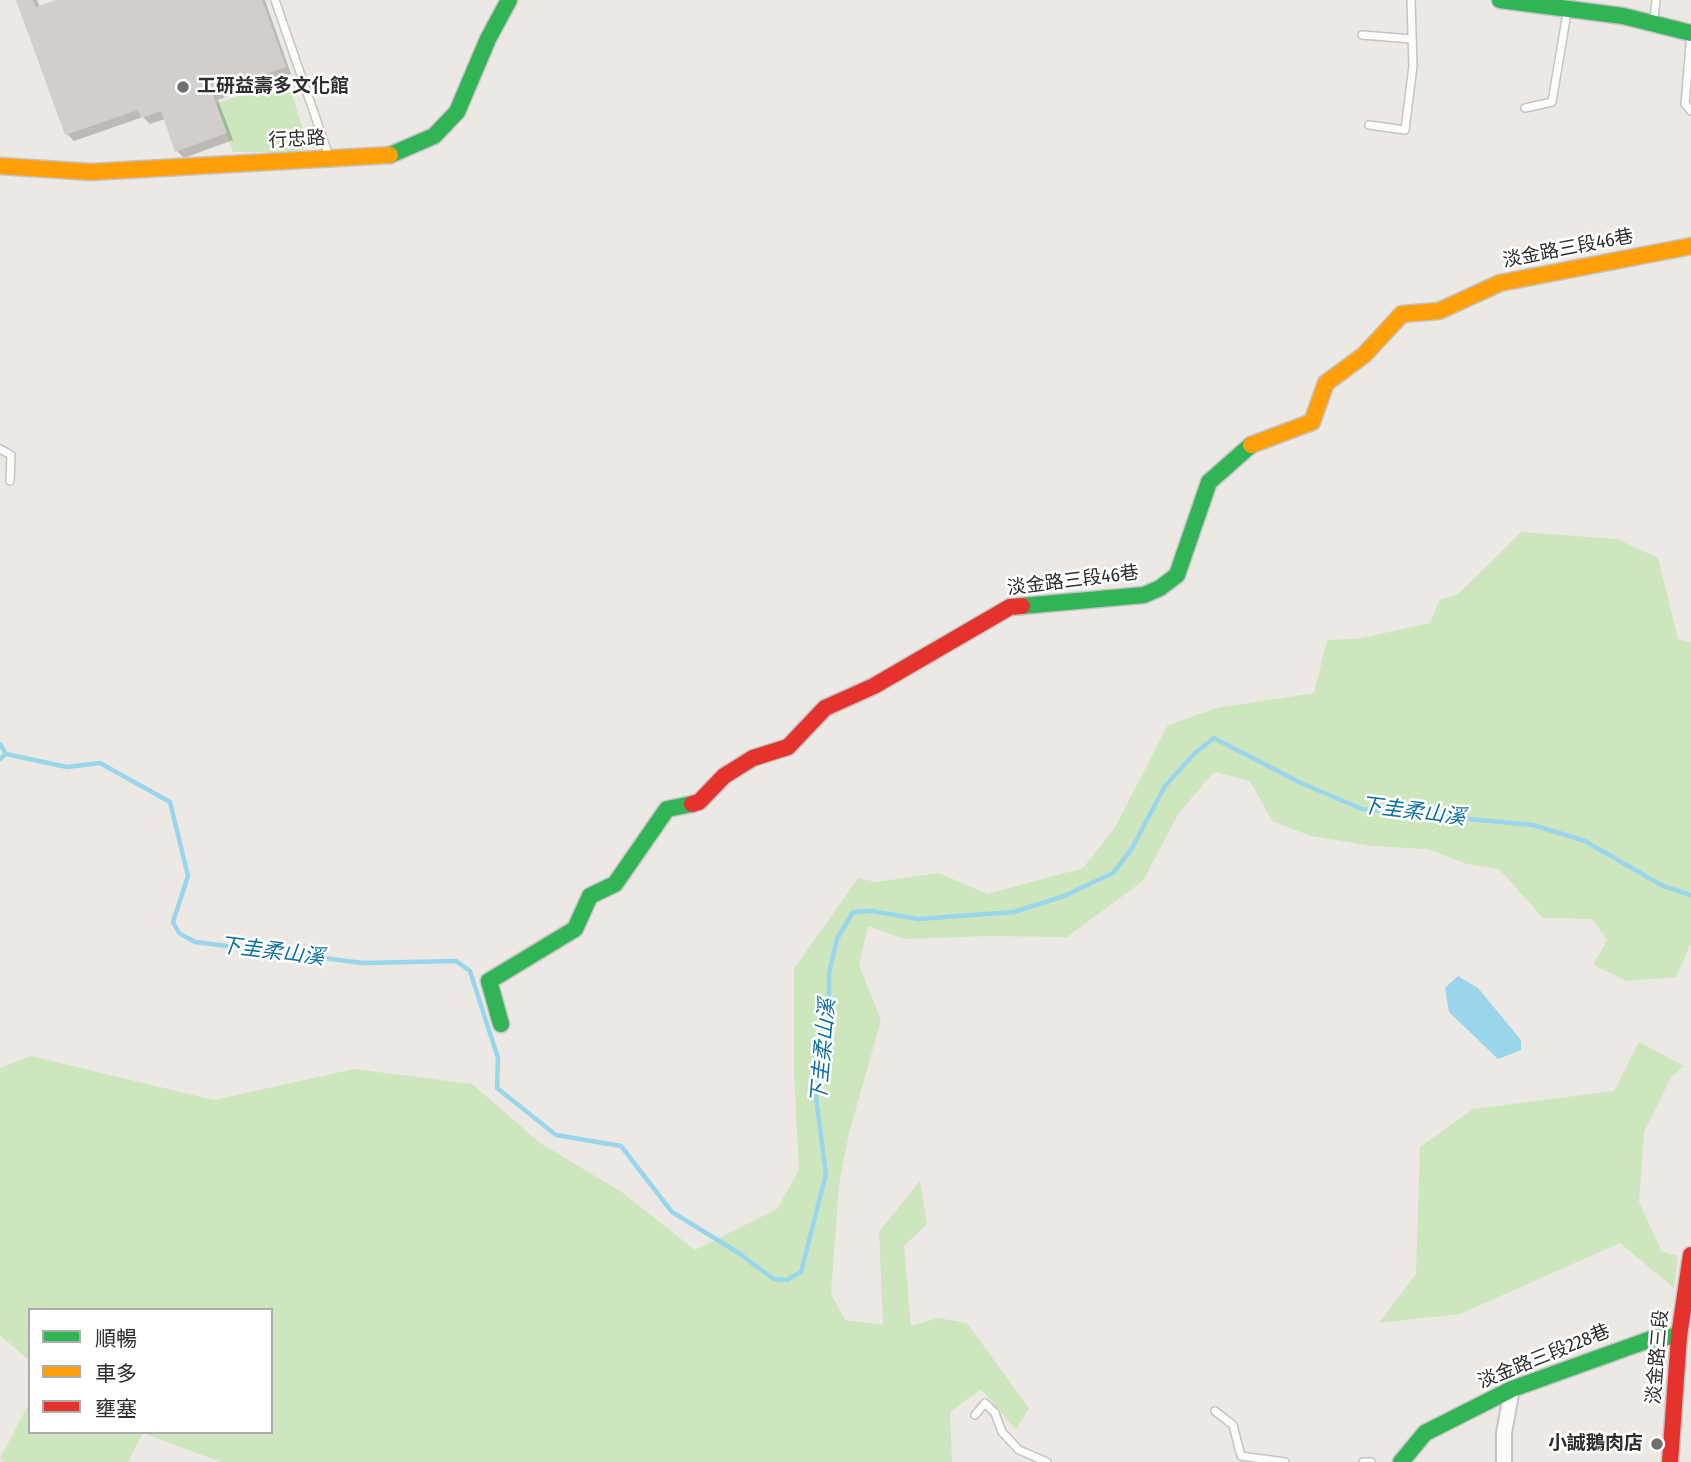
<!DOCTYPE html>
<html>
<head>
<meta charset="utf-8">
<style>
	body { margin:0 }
	#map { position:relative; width:1691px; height:1462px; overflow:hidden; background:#ece8e4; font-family:"Fira Sans Condensed","Noto Sans TC",sans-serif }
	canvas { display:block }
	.legend { position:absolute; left:28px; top:1308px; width:245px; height:126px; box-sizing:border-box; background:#fff; border:2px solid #ababab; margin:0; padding:9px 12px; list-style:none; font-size:21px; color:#2e2e2e }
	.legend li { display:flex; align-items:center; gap:14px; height:35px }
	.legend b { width:35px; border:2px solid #ababab }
</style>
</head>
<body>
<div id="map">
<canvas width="1691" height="1462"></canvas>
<ul class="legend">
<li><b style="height:9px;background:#30b455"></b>順暢</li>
<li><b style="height:9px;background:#ff9f0a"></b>車多</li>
<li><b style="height:9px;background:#e5322d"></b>壅塞</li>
</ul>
</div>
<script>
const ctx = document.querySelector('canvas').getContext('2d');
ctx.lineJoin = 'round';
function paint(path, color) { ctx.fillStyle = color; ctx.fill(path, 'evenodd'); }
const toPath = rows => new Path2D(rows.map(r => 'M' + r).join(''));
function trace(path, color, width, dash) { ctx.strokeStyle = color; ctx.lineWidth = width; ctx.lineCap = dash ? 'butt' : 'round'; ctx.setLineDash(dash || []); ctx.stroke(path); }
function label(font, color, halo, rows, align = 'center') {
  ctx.font = font + ' "Fira Sans Condensed","Noto Sans TC",sans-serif'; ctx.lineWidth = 5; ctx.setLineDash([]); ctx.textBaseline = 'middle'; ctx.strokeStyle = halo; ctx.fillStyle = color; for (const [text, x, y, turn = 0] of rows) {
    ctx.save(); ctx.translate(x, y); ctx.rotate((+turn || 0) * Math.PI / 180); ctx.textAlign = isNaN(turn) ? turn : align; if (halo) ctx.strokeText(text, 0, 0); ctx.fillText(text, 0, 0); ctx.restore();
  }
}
const green = toPath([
	[287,78,306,140,304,149,297,152,233,152,216,104],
	[1521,532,1617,539,1658,558,1678,639,1691,642,1691,944,1676,977,1627,981,1593,965,1607,940,1592,919,1543,918,1499,869,1467,864,1427,849,1372,846,1311,836,1272,821,1250,781,1214,772,1178,814,1143,881,1067,937,989,936,904,939,868,926,859,965,881,1020,849,1133,839,1185,831,1294,845,1320,883,1325,879,1232,920,1181,927,1224,904,1246,911,1326,938,1318,967,1323,1029,1408,1016,1430,981,1389,950,1412,952,1462,221,1462,143,1433,128,1462,4,1462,0,1458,30,1402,30,1432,271,1432,271,1310,30,1310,30,1361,0,1335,0,1068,31,1056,214,1100,354,1069,472,1084,540,1143,623,1193,695,1250,777,1209,799,1170,794,1074,794,969,858,878,876,882,939,873,987,894,1083,868,1114,829,1168,725,1217,708,1314,693,1327,640,1357,639,1430,623,1440,599,1457,595],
	[1639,1042,1684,1066,1671,1077,1644,1132,1639,1202,1662,1252,1678,1256,1674,1288,1620,1243,1460,1314,1379,1323,1416,1274,1420,1147,1473,1109,1614,1091]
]);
const water = toPath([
	[1458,976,1478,988,1521,1040,1521,1050,1498,1059,1449,1012,1445,988]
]);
const shadow = toPath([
	[17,0,37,0,40,8,61,0,265,0,291,74,218,100,233,140,184,158,177,151,165,119,150,124,143,117,74,141,67,134]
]);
const stream = toPath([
	[0,744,6,754,67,767,100,763,170,802,188,876,173,922,179,933,195,942,363,963,456,961,470,971,498,1058,497,1088,556,1135,621,1146,672,1212,737,1252,774,1279,787,1280,801,1272,826,1174,816,1098,829,1026,829,973,837,939,853,912,871,911,918,919,1014,912,1064,896,1113,873,1131,850,1165,786,1195,753,1214,738,1301,783,1362,809,1533,825,1585,841,1663,886,1691,895],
	[0,759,6,754]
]);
const building = toPath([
	[16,0,33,0,36,7,56,0,262,0,286,67,212,93,227,133,175,152,161,111,141,118,138,110,65,135]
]);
const lane = toPath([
	[275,0,330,159],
	[1654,19,1656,0],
	[1691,33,1685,104,1691,111],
	[1362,35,1412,39],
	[1525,108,1552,102,1567,13],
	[1369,125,1405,130,1413,66,1411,0],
	[0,449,11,455,10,481],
	[1215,1411,1233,1425,1241,1456,1285,1462],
	[975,1415,985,1403,995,1413,1002,1432,1019,1450,1047,1462],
	[1363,1462,1371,1462]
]);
const street = toPath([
	[1504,1462,1504,1433,1512,1389]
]);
const fast = toPath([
	[1500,0,1623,16,1691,33],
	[390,155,434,136,457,112,488,39,509,0],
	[1022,606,1144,595,1160,588,1177,575,1209,482,1251,445],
	[501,1024,489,981,575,929,590,896,615,884,667,809,692,804],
	[1401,1462,1425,1433,1512,1389,1654,1338,1679,1336]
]);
const slow = toPath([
	[0,166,91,172,390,155],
	[1251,445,1312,422,1326,383,1364,355,1402,314,1439,311,1500,283,1691,246]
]);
const jam = toPath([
	[692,804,699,802,724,776,753,758,788,747,825,708,874,686,1010,607,1022,606],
	[1670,1462,1679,1336,1691,1255]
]);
const markers = [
	[183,87,7,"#706f6e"],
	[1657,1444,7,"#706f6e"]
];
const poiNames = [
	["工研益壽多文化館",197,87],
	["小誠鵝肉店",1643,1444,"right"]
];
const streetNames = [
	["行忠路",297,140,-3],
	["淡金路三段46巷",1568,249,-11],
	["淡金路三段46巷",1073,581,-7],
	["淡金路三段228巷",1544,1357,-22],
	["淡金路三段",1658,1357,-85]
];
const waterNames = [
	["下圭柔山溪",1413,812,7],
	["下圭柔山溪",272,952,7],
	["下圭柔山溪",824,1051,-85]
];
paint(green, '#cee6be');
paint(water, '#99d6ec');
paint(shadow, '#0003');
trace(stream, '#99d6ec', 4.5);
paint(building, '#d1cecb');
trace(lane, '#c5c4c5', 10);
trace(street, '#c5c4c5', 18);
trace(fast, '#c5c4c5', 19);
trace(slow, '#c5c4c5', 19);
trace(jam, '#c5c4c5', 19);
trace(lane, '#fcfcfb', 7);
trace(street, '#fcfcfb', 14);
trace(fast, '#30b455', 16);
trace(slow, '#ff9f0a', 16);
trace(jam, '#e5322d', 16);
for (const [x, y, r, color] of markers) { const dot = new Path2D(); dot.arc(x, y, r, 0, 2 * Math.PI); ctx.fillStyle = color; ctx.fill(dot); trace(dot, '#fff', 2.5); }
label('bold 19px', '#2e2e2e', '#fff', poiNames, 'left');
label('19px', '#2e2e2e', '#fff', streetNames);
label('italic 21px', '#0d6fa3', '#fff', waterNames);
</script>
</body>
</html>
